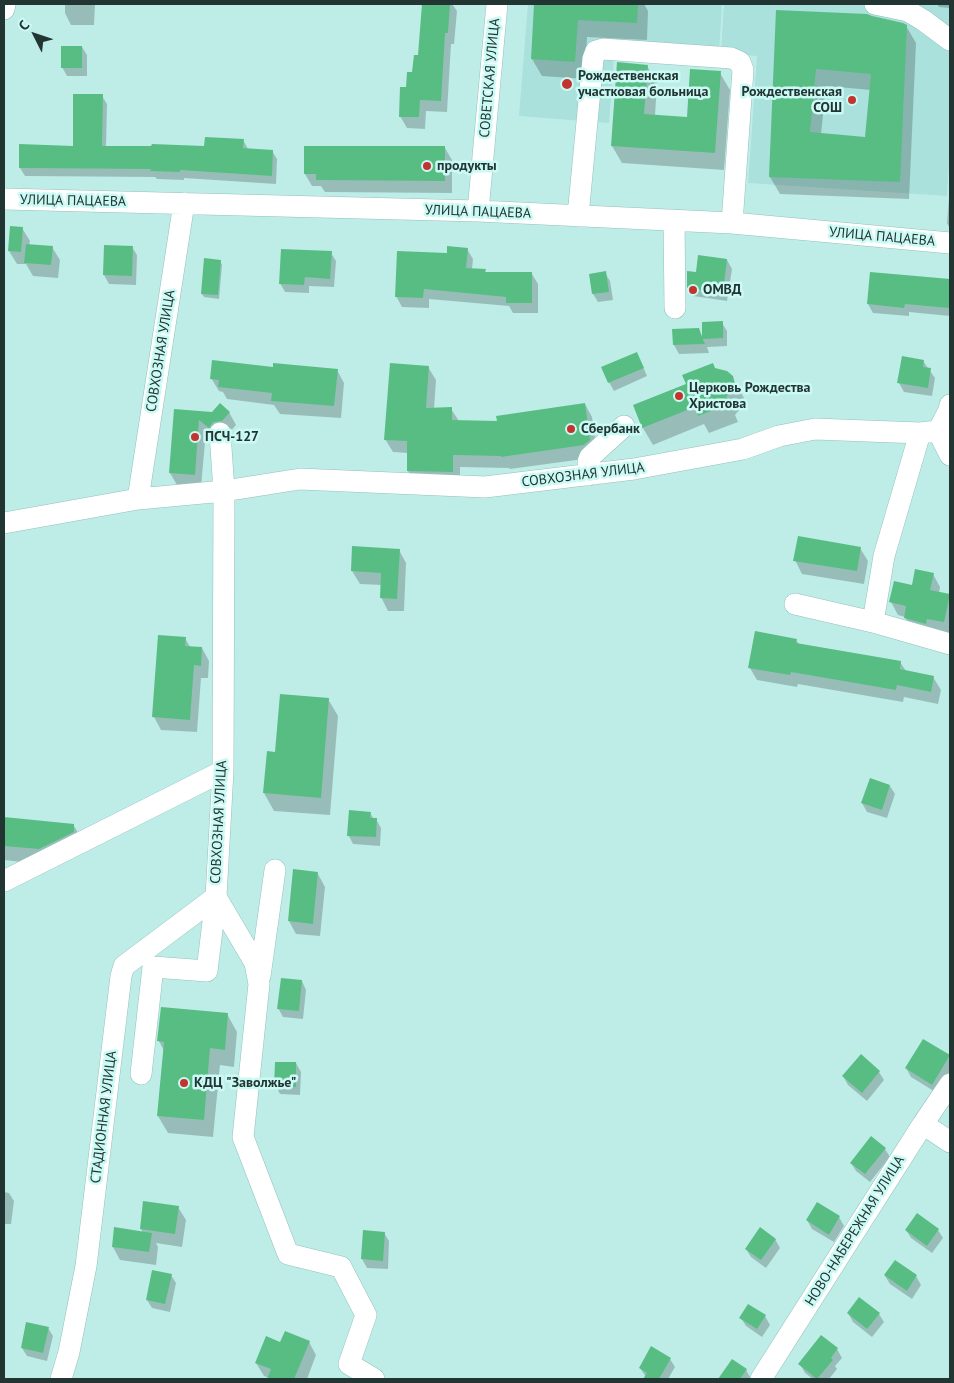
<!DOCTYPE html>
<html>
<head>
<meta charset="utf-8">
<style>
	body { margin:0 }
	#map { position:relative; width:954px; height:1383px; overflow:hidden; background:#beede8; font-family:"PT Sans",sans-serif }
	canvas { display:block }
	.frame { position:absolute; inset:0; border:5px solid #223533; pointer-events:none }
	.north { position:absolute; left:10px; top:10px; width:50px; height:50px; -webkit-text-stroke:4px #cbfaf5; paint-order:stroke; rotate:311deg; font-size:14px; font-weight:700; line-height:20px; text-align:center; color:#223533 }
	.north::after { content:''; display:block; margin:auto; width:18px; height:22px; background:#223533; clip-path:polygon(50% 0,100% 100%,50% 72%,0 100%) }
</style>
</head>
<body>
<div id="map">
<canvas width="954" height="1383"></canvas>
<div class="frame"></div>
<div class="north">С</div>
</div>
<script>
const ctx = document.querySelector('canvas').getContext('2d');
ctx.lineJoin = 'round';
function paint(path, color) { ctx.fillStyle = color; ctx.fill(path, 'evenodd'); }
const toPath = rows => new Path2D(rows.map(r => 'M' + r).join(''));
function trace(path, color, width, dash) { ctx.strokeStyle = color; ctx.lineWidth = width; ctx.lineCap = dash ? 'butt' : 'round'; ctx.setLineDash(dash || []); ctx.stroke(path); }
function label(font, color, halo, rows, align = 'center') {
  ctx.font = font + ' "PT Sans",sans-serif'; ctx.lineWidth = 5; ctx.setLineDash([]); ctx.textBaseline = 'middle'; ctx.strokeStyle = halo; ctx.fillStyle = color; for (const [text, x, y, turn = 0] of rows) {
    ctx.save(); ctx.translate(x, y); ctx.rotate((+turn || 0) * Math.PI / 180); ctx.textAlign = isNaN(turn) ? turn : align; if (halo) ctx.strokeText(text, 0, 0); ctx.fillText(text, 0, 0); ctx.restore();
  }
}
const built = toPath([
	[528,4,722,4,719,52,615,45,609,123,519,116],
	[724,4,929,4,950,5,950,144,947,196,748,183,757,56,721,53]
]);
const shadow = toPath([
	[65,4,95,4,94,25,71,25,65,13],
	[423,4,452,4,457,11,454,44,451,44,447,112,426,111,425,129,407,128,400,116,419,56],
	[535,4,644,4,648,11,647,40,587,37,585,79,542,76,532,59],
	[937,4,950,4,950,8,939,7],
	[778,11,906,26,916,43,909,199,780,194,770,177],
	[826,86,871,90,866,139,821,134],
	[82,47,87,55,87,76,67,76,62,67],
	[647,66,657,83,655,116,688,118,720,73,730,90,724,170,622,163,612,146],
	[102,96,107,104,106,147,205,147,243,140,248,149,272,151,277,159,276,184,184,178,184,180,157,179,155,177,25,176,20,168,74,147],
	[445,148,452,160,452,193,325,192,321,186,312,186,305,174],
	[950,186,950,229,947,223],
	[22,228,30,241,29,245,52,247,60,260,58,278,33,276,26,264,17,264,9,251],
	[105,246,132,247,137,255,136,285,109,284,104,275],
	[467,249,473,259,472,269,485,270,486,273,532,274,538,284,538,313,513,313,509,306,429,299,429,308,402,307,396,296,448,254],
	[331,253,336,261,334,287,309,286,309,293,285,292,280,283],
	[727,260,732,269,727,301,693,296,689,287,697,273],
	[220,261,222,265,219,299,204,297,202,294],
	[605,273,610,281,613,300,598,302,593,294,590,275],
	[871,274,950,280,950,316,909,312,909,316,873,313,868,304],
	[703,323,722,323,727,331,727,346,707,347,709,353,679,354,674,345,674,330,698,329,704,340],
	[923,361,935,378,932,396,904,392,899,383],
	[641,362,647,376,614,391,609,382],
	[428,367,436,380,434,409,451,409,459,421,498,422,585,404,592,417,597,453,591,458,510,469,509,468,460,467,460,485,416,484,408,471,408,453,393,452,385,439],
	[274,369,337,370,344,383,341,418,280,414,274,405,227,399,223,392,219,391,211,378],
	[715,370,730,374,744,398,743,405,735,415,738,422,709,433,704,424,653,445,643,428,634,406,687,384],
	[175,410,212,414,229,412,236,425,229,433,216,440,206,431,201,487,177,485,170,473],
	[860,548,868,561,864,584,802,574,795,560],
	[399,550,406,563,404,611,388,611,381,597,382,585,360,584,352,571],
	[933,574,940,587,939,593,949,595,950,597,950,634,913,631,905,617,898,615,891,602,913,586],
	[185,638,190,647,202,648,209,661,208,678,201,678,197,732,161,730,154,717],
	[796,640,799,644,900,662,906,671,933,677,941,690,938,704,904,697,903,702,798,684,797,687,757,680,750,668],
	[328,699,338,716,330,815,274,811,264,793,268,752,276,753],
	[890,786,895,794,887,818,867,812,862,803],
	[370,813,374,819,376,819,381,828,380,846,353,844,349,836],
	[4,818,74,826,83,841,49,865,4,860],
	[318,874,325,887,320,936,296,934,289,921],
	[302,981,306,990,303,1019,283,1017,278,1008],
	[227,1014,237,1032,234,1067,220,1065,213,1137,168,1133,158,1116,164,1051,159,1041],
	[924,1040,950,1057,950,1071,937,1093,911,1077,906,1068],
	[296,1063,301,1072,300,1095,280,1094,276,1086],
	[879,1072,884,1080,867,1101,848,1085,843,1076],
	[885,1149,890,1157,870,1182,856,1171,851,1163],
	[4,1192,9,1193,14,1201,11,1224,4,1224],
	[178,1207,186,1220,182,1247,156,1243,158,1247,156,1265,120,1260,113,1247,143,1233,141,1229],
	[839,1217,844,1226,834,1242,812,1229,807,1220],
	[906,1230,938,1230,943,1238,932,1253,911,1238],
	[384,1233,389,1241,388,1269,367,1268,362,1259],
	[775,1239,780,1248,766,1268,751,1257,746,1249],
	[895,1262,916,1276,921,1285,912,1299,890,1284,885,1276],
	[171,1275,176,1283,170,1312,152,1308,147,1300],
	[848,1313,879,1314,884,1322,872,1337,853,1322],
	[765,1316,770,1325,762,1337,746,1326,741,1318],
	[48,1328,53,1336,47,1361,27,1356,22,1348],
	[309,1342,316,1355,307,1379,268,1379,269,1378,264,1376,256,1363,281,1344],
	[837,1349,842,1358,835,1366,837,1369,829,1379,813,1379,805,1373,800,1364],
	[670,1359,675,1367,668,1379,645,1379,646,1377,640,1368],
	[733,1360,746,1370,751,1379,719,1379]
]);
const building = toPath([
	[422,4,450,4,448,33,445,33,441,101,420,100,419,117,399,117,400,87,406,87,407,72,412,72,414,55,418,55],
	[534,4,638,4,637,23,578,20,575,62,531,59],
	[776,10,867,14,872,16,903,23,907,25,900,182,769,177],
	[816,69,871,74,865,137,810,132],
	[61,46,82,46,82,68,61,68],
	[617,62,648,65,644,114,687,117,690,69,721,71,715,153,611,146],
	[73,94,103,94,102,146,151,146,152,144,204,146,205,137,244,139,243,148,273,150,272,176,180,170,180,172,150,171,151,169,19,168,19,144,73,146],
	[304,146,445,146,445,181,316,180,316,174,304,174],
	[10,226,23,227,21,252,8,251],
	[26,244,53,246,51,265,24,263],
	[104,245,133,246,132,276,103,275],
	[447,246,468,248,466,268,486,269,485,272,532,272,532,303,506,303,506,297,424,289,423,298,395,297,397,251,447,253],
	[281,249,332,251,330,279,305,277,304,285,279,284],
	[698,255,727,259,723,293,687,288,687,271,696,272],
	[204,258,221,260,218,295,201,294],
	[606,271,609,292,592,294,589,274],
	[870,272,950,279,949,308,905,304,904,308,867,304],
	[723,321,723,338,703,339,705,344,673,345,672,329,699,328,702,337,702,322],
	[637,352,644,368,608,383,601,367],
	[902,356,924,360,923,367,931,368,928,388,897,383],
	[212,360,273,367,273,363,338,369,334,406,271,401,272,393,218,387,219,380,210,379],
	[390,363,429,366,426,408,452,407,452,420,497,421,496,416,585,403,590,440,584,445,501,457,501,456,453,455,453,472,407,471,407,441,384,440],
	[713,363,715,368,727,371,733,376,735,384,734,387,726,397,729,404,698,416,695,407,642,428,633,405,686,384,682,375],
	[220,403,230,412,222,421,213,422,209,428,199,420,195,475,169,473,174,409,212,412],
	[798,536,861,547,857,571,793,561],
	[352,546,400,549,397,599,380,598,381,573,351,571],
	[915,569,934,573,930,590,950,594,944,622,927,619,926,624,904,618,906,606,889,602,894,581,912,585],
	[755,631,797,639,796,643,901,661,900,669,934,676,931,692,897,685,896,690,791,672,790,675,748,668],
	[158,635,186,637,185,646,202,647,201,666,194,665,190,720,152,717],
	[280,694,329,698,321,798,263,793,267,751,275,752],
	[870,778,890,785,882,810,861,803],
	[349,810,371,812,370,818,377,818,376,837,347,836],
	[4,817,74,824,74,832,39,849,4,846],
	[293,869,318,872,313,924,288,921],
	[281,978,302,980,299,1011,277,1009],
	[161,1007,228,1013,225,1050,210,1048,204,1120,157,1116,164,1042,157,1041],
	[923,1039,950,1055,932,1085,905,1068],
	[861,1054,880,1071,862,1093,842,1076],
	[275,1062,296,1062,296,1087,274,1086],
	[871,1136,886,1148,865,1174,850,1163],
	[143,1201,179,1206,175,1234,140,1229],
	[817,1202,840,1216,829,1235,806,1220],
	[917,1213,939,1229,927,1246,905,1230],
	[114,1227,152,1233,149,1252,112,1247],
	[760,1227,776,1239,761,1260,745,1249],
	[363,1230,385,1232,383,1261,361,1259],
	[895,1260,917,1275,907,1291,884,1275],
	[152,1270,172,1274,165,1304,146,1300],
	[859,1297,880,1313,867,1329,847,1313],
	[748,1304,766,1315,757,1329,739,1318],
	[26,1322,49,1327,43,1353,21,1348],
	[285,1331,310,1341,294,1379,267,1379,271,1369,255,1363,266,1336,280,1342],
	[821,1335,838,1348,831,1358,833,1360,817,1379,798,1364],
	[651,1346,671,1358,659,1379,643,1379,647,1373,639,1368],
	[732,1359,747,1369,740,1379,718,1379]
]);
const minor = toPath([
	[875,4,908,11,923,20,950,40],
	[4,9,5,4],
	[4,199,478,211,732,223,950,243],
	[478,211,497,4],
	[578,216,593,59,596,51,603,49,731,58,740,62,743,70,732,223],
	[674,220,675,308],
	[938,431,950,455],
	[220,433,224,491,223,771,216,897,255,963,259,984,243,1137,288,1254,341,1267,366,1315,349,1364,374,1379],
	[589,475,588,462,590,457,624,426],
	[138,499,184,203],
	[4,523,138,499,224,491,300,479,485,487,634,469,743,449,779,436,815,429,920,433,938,431,949,410,950,405],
	[795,604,873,622,950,644],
	[873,622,884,556,920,433],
	[4,881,223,771],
	[260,976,275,870],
	[141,1074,153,967,207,971,216,897],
	[923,1124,950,1142],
	[61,1379,69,1352,86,1266,121,976,124,966,216,897],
	[761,1379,923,1124,950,1084]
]);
const markers = [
	[567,84,6,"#c2342d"],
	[852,100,5,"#c2342d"],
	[427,166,5,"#c2342d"],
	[693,290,5,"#c2342d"],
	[679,396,5,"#c2342d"],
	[571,429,5,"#c2342d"],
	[195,437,5,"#c2342d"],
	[184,1083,5,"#c2342d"]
];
const poiNames = [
	["Рождественская",578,76],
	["участковая больница",578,92],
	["Рождественская",842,92,"right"],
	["СОШ",842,108,"right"],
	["продукты",437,166],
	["ОМВД",703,290],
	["Церковь Рождества",689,388],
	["Христова",689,404],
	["Сбербанк",581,429],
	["ПСЧ-127",205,437],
	["КДЦ \"Заволжье\"",194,1083]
];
const streetNames = [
	["СОВЕТСКАЯ УЛИЦА",490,78,-85],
	["УЛИЦА ПАЦАЕВА",73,201,1],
	["УЛИЦА ПАЦАЕВА",478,212,2],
	["УЛИЦА ПАЦАЕВА",882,237,5],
	["СОВХОЗНАЯ УЛИЦА",161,351,-81],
	["СОВХОЗНАЯ УЛИЦА",583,475,-7],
	["СОВХОЗНАЯ УЛИЦА",219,822,-87],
	["СТАДИОННАЯ УЛИЦА",104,1117,-83],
	["НОВО-НАБЕРЕЖНАЯ УЛИЦА",855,1231,-58]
];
paint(built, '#aae1dc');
paint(shadow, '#0003');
paint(building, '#58bd83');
trace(minor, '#93c0bc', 22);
trace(minor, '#fff', 21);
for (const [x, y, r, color] of markers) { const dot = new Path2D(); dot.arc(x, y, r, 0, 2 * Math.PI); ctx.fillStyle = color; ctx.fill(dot); trace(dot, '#cbfaf5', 2); }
label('bold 14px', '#223533', '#cbfaf5', poiNames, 'left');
label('14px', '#223533', '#cbfaf5', streetNames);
</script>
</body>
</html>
